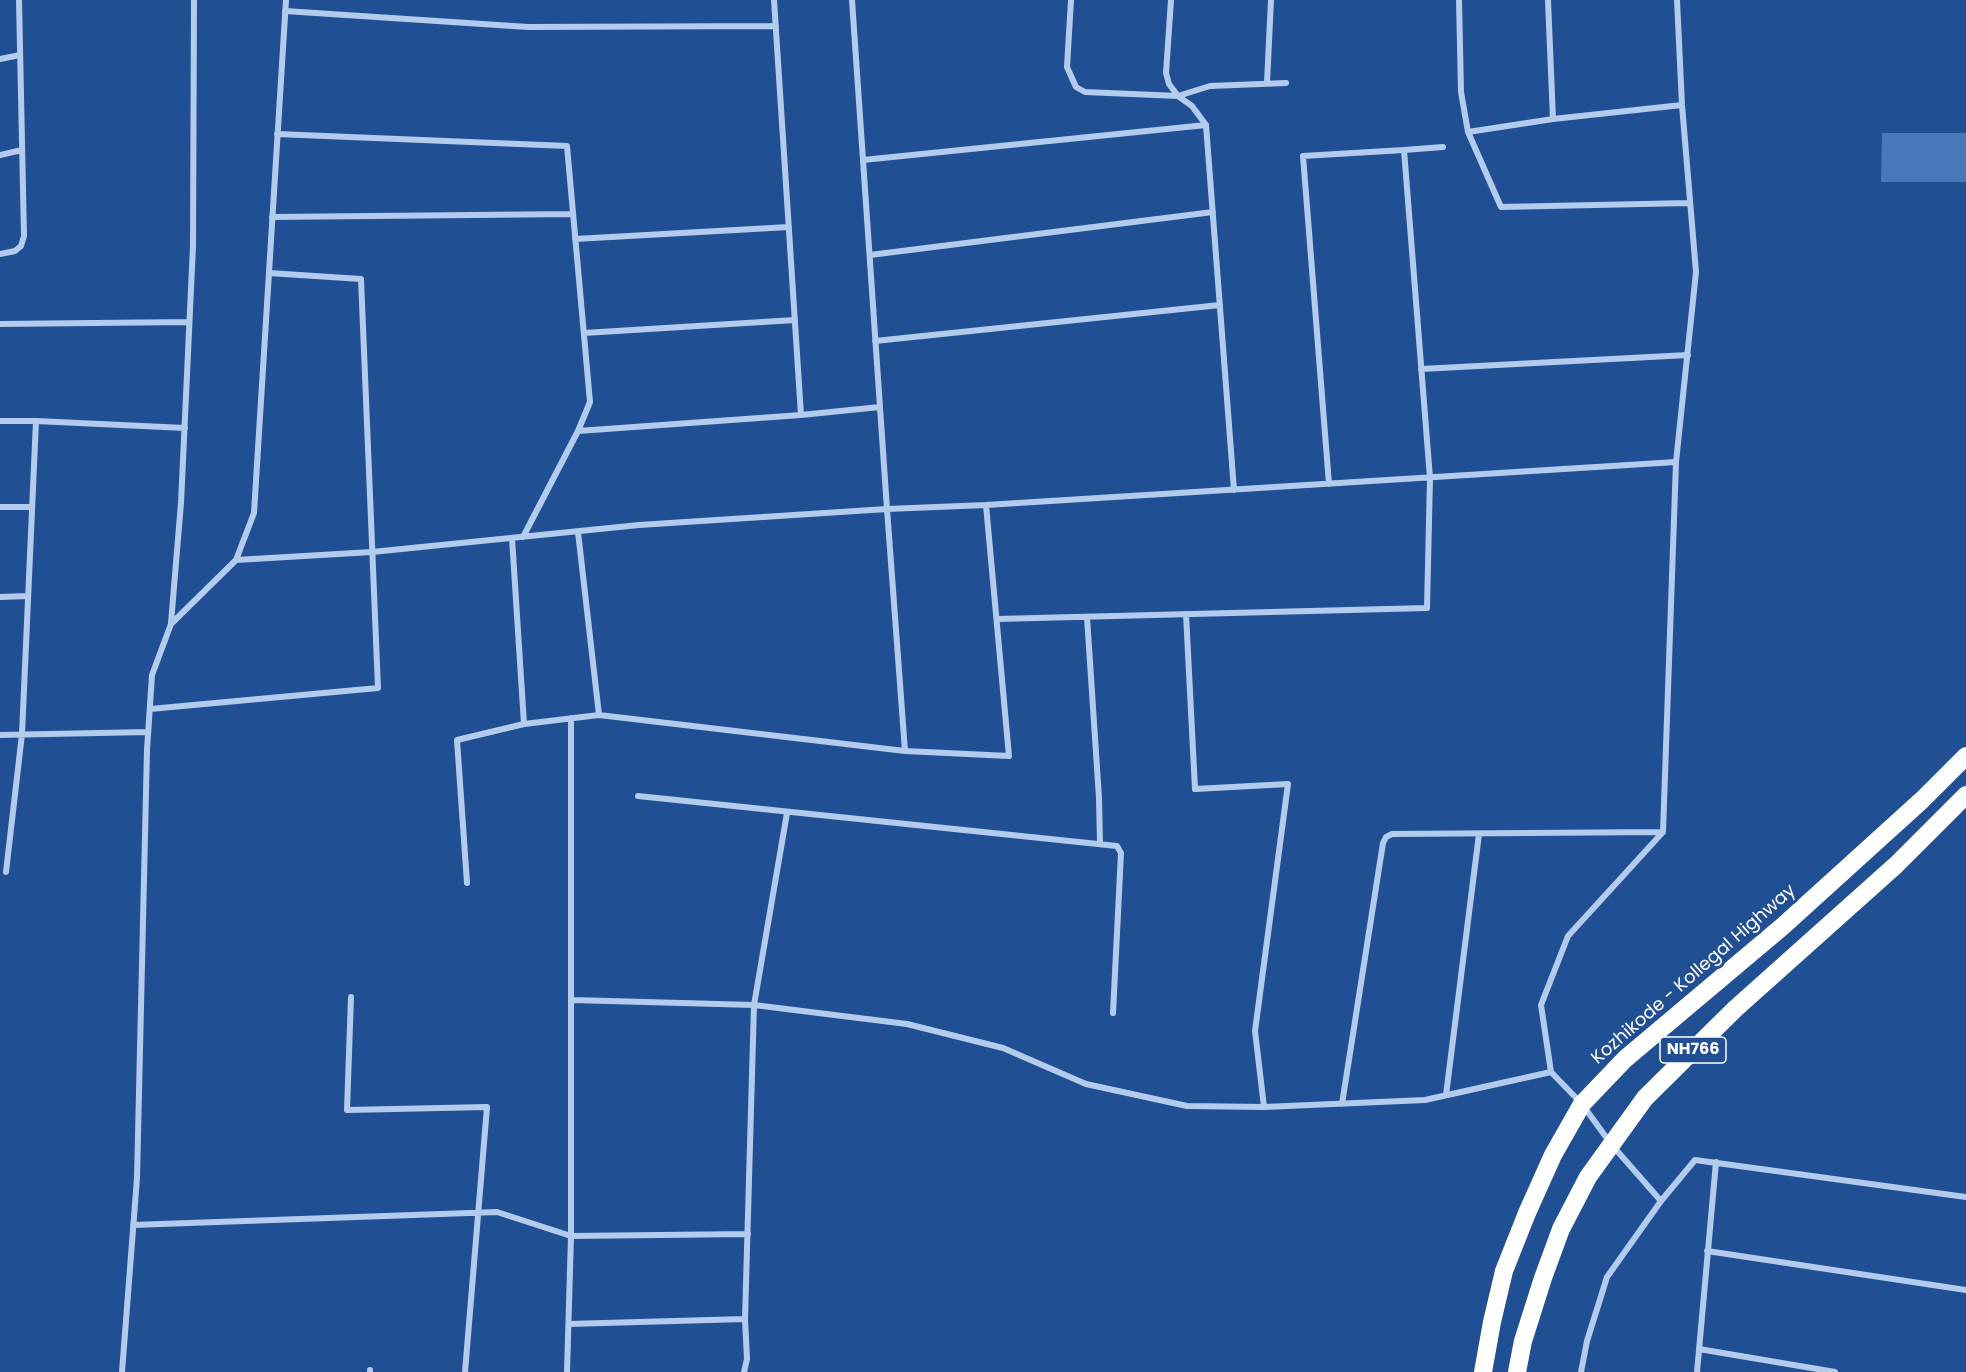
<!DOCTYPE html>
<html>
<head>
<meta charset="utf-8">
<style>
	body { margin:0 }
	canvas { display:block; background:#204f93 }
</style>
</head>
<body>
<canvas width="1966" height="1372"></canvas>
<script>
const ctx = document.querySelector('canvas').getContext('2d');
ctx.lineJoin = 'round';
function paint(path, color) { ctx.fillStyle = color; ctx.fill(path, 'evenodd'); }
const toPath = rows => new Path2D(rows.map(r => 'M' + r).join(''));
function trace(path, color, width, dash) { ctx.strokeStyle = color; ctx.lineWidth = width; ctx.lineCap = dash ? 'butt' : 'round'; ctx.setLineDash(dash || []); ctx.stroke(path); }
function label(font, color, halo, rows, align = 'center') {
  ctx.font = font + ' Poppins,sans-serif'; ctx.lineWidth = 6; ctx.setLineDash([]); ctx.textBaseline = 'middle'; ctx.strokeStyle = halo; ctx.fillStyle = color; for (const [text, x, y, turn = 0] of rows) {
    ctx.save(); ctx.translate(x, y); ctx.rotate((+turn || 0) * Math.PI / 180); ctx.textAlign = isNaN(turn) ? turn : align; if (halo) ctx.strokeText(text, 0, 0); ctx.fillText(text, 0, 0); ctx.restore();
  }
}
const building = toPath([
	[1882,133,1966,133,1966,182,1881,182]
]);
const street = toPath([
	[774,0,801,415],
	[1071,0,1067,67,1076,87,1085,92,1178,96,1210,86,1286,83],
	[1171,0,1166,73,1169,84,1178,96,1192,106,1206,125],
	[1459,0,1461,92,1468,132,1501,207,1690,203],
	[1548,0,1553,119],
	[285,11,528,27,776,26],
	[0,59,20,55],
	[1267,83,1271,0],
	[1468,132,1553,119,1682,105],
	[277,134,567,146,590,402,578,431,523,537],
	[1404,150,1443,147],
	[0,155,22,150],
	[863,160,1206,125,1234,490],
	[272,217,573,214],
	[575,239,789,227],
	[0,254,15,251,21,246,24,236,19,0],
	[870,255,1213,212],
	[0,324,189,322],
	[584,333,795,320],
	[875,341,1220,305],
	[1421,369,1688,355],
	[0,421,36,421,22,734,6,872],
	[36,421,185,428],
	[578,431,801,415,880,407],
	[986,505,1676,462],
	[0,507,32,507],
	[578,532,599,715],
	[512,538,524,724,599,715,905,751,1009,756,986,505,887,509,905,751],
	[236,560,372,552,639,525,887,509,852,0],
	[0,597,28,596],
	[1186,614,1195,789,1288,784,1255,1031,1264,1107,1425,1100,1551,1072],
	[1087,617,1099,798,1100,843],
	[997,619,1427,608,1430,478,1404,150,1303,156,1329,484],
	[171,623,181,503,193,246,194,0],
	[150,709,378,688,361,279,269,273],
	[0,735,148,732],
	[638,796,1117,846,1121,853,1113,1013],
	[467,883,457,740,524,724],
	[351,997,347,1110,487,1107,465,1372],
	[572,1000,754,1005,907,1024,1003,1048,1086,1084,1187,1106,1264,1107],
	[1446,1095,1479,834],
	[1342,1104,1383,843,1386,837,1392,834,1663,832],
	[1661,1201,1611,1144,1582,1104,1551,1072,1541,1005,1568,936,1663,832,1676,462,1696,272,1682,105,1677,0],
	[133,1225,497,1212,571,1236,748,1234],
	[1707,1251,1966,1290],
	[569,1324,745,1319],
	[1699,1349,1835,1372],
	[370,1370,370,1372],
	[122,1372,137,1178,147,750,152,675,171,624,236,560,254,513,286,0],
	[567,1372,571,1236,571,718],
	[744,1372,747,1359,745,1319,754,1005,787,813],
	[1581,1372,1587,1341,1607,1277,1661,1201,1695,1160,1966,1197],
	[1697,1372,1716,1162]
]);
const highway = toPath([
	[1483,1372,1492,1322,1504,1271,1527,1213,1553,1155,1582,1104,1625,1059,1783,926,1922,800,1966,756],
	[1517,1372,1523,1341,1543,1278,1561,1229,1588,1177,1645,1098,1735,1009,1896,865,1966,795]
]);
const shields = [
	[1693,1050,66]
];
const shieldNames = [
	["NH766",1693,1050]
];
const streetNames = [
	["Kozhikode - Kollegal Highway",1694,975,-41]
];
paint(building, '#4978ba');
trace(street, '#b3ccee', 6);
trace(highway, '#fff', 18);
for (const [x, y, w] of shields) { const box = new Path2D(); box.roundRect(x - w / 2, y - 13, w, 26, 4.5); ctx.fillStyle = '#204f93'; ctx.fill(box); trace(box, '#fff', 1.5); }
label('bold 16px', '#fff', null, shieldNames);
label('18px', '#fff', '#204f93', streetNames);
</script>
</body>
</html>
